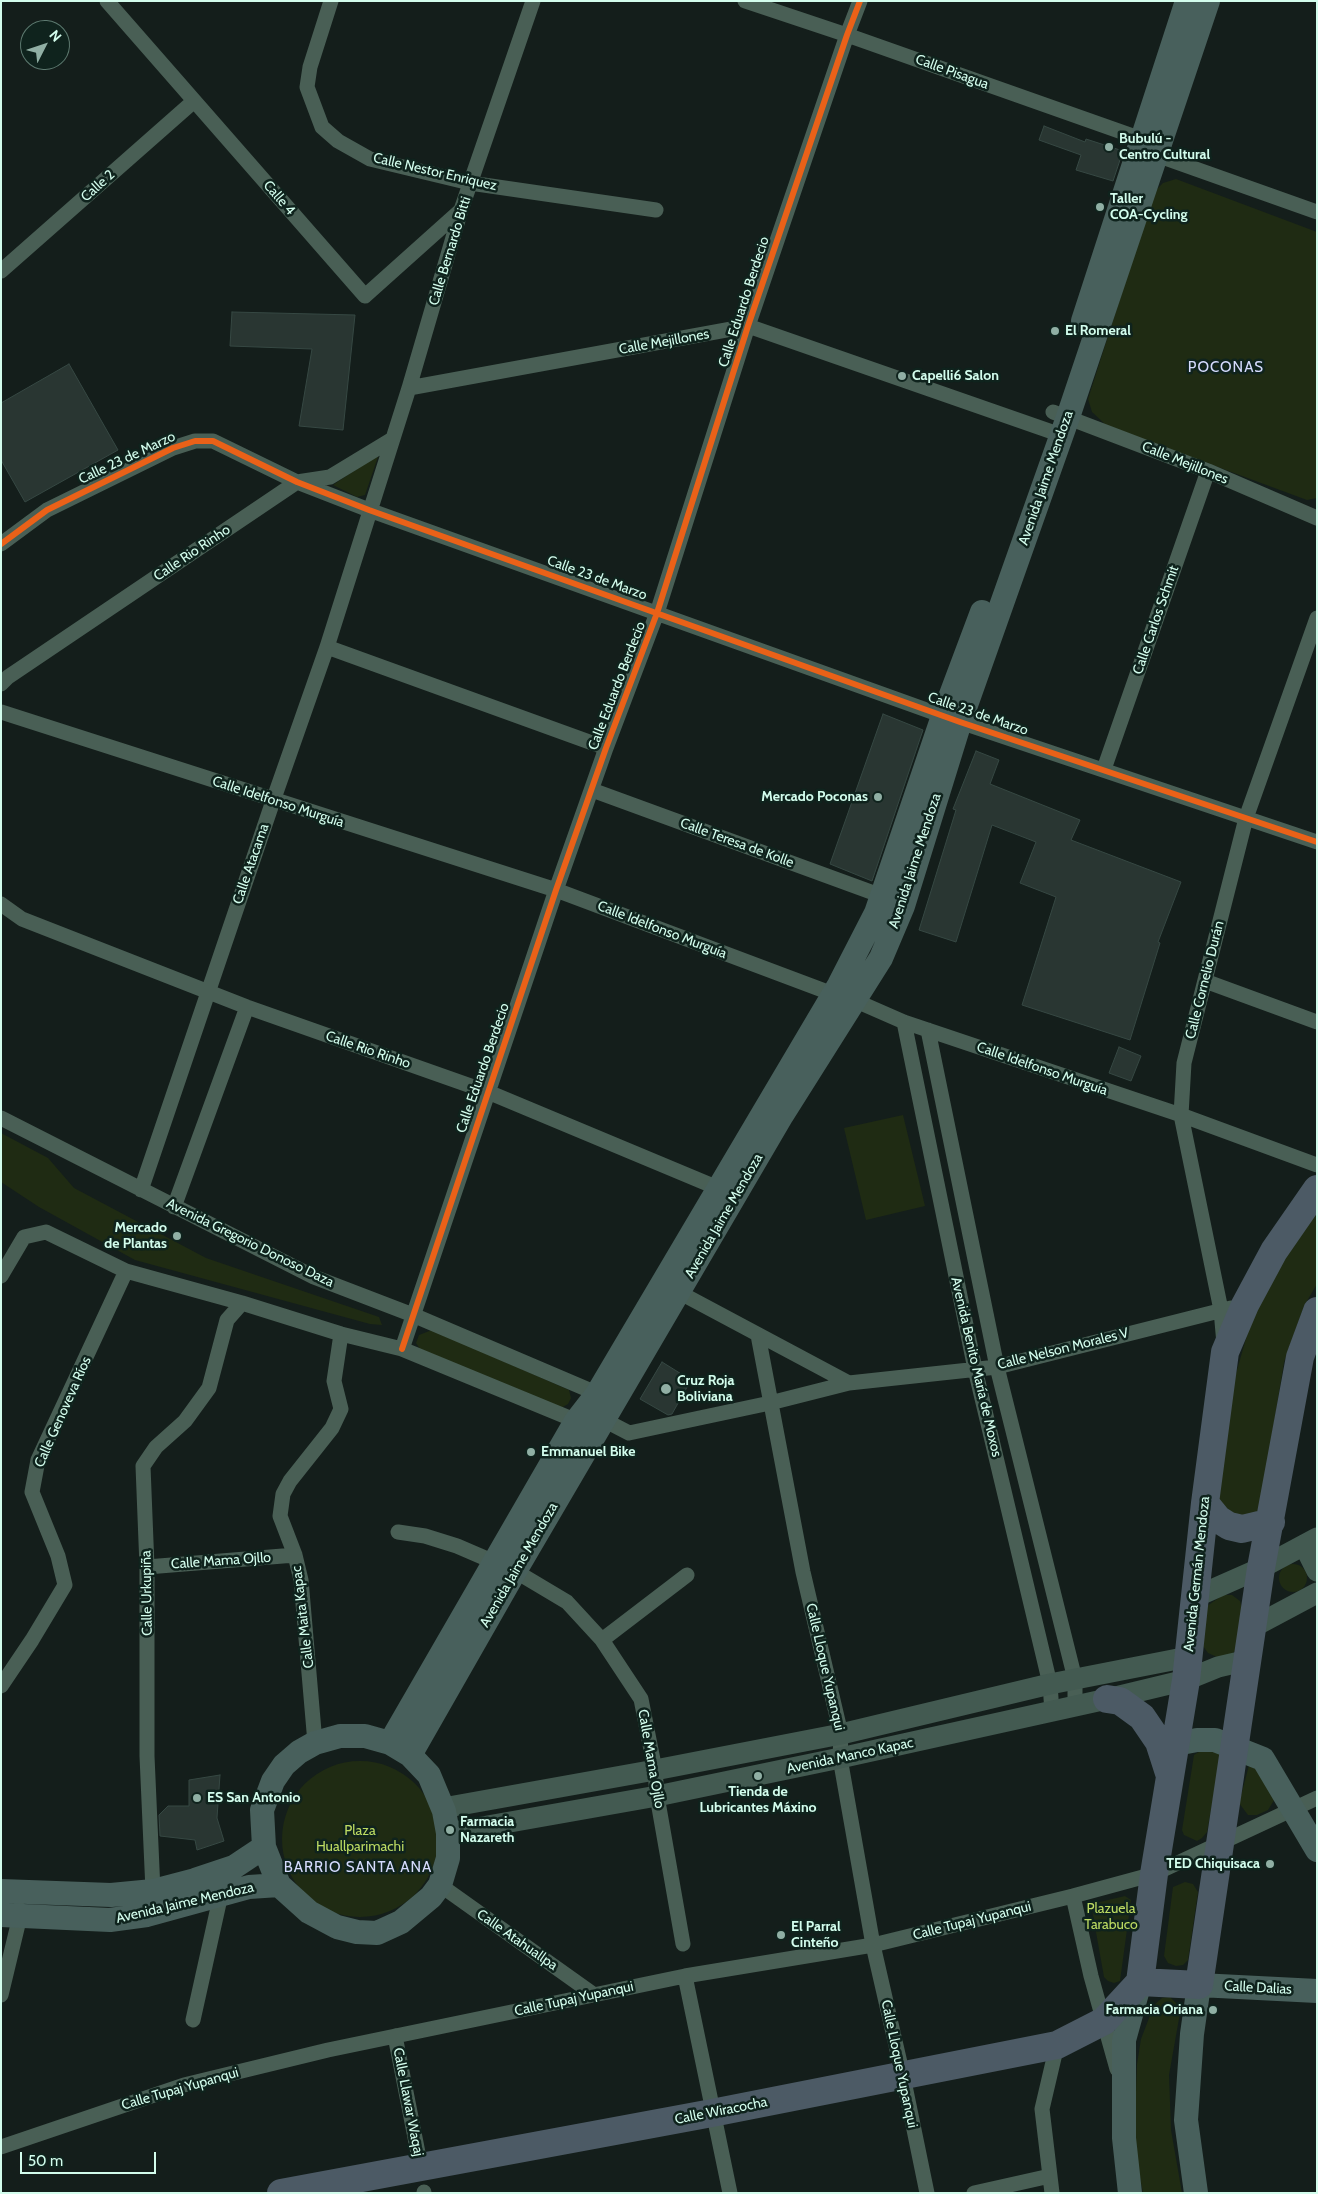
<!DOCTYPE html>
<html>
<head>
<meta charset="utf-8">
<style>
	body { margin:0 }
	#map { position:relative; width:1318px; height:2194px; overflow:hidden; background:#141e1b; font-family:Cabin,sans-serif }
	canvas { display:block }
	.frame { position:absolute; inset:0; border:2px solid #d3fded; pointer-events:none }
	.north { position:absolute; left:20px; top:20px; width:50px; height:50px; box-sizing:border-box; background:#0f231d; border:1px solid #5d7a70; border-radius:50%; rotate:49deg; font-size:14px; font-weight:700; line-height:20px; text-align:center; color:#d3fded }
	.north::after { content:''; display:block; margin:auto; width:18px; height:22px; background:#90afa4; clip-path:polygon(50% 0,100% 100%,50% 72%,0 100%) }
	.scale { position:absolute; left:20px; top:2152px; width:136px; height:22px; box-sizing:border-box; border:2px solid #d3fded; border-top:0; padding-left:6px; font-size:15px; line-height:18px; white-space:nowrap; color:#d3fded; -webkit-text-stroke:4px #0f231d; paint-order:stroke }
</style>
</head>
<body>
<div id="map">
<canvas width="1318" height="2194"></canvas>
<div class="frame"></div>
<div class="north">N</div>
<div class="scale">50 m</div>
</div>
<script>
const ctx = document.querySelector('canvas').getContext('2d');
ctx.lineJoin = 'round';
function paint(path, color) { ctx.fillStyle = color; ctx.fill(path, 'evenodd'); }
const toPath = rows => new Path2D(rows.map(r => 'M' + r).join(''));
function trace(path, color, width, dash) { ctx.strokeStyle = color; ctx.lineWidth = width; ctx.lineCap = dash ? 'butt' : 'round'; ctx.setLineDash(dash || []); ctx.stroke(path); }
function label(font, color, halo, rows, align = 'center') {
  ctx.font = font + ' Cabin,sans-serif'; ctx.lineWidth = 5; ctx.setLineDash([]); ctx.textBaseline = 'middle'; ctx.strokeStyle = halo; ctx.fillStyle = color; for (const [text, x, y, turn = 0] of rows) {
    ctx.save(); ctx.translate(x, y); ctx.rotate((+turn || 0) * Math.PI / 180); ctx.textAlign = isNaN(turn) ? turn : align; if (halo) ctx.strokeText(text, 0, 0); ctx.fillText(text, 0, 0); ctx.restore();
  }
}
const green = toPath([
	[1176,179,1317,232,1317,498,1307,500,1107,426,1092,412,1088,399,1154,192,1163,183],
	[379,454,365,495,357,497,333,485],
	[903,1115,925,1206,866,1220,844,1128],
	[1,1133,48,1158,74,1188,206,1258,379,1317,382,1325,370,1324,135,1260,39,1207,1,1182],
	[1317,1207,1317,1284,1304,1306,1284,1362,1261,1503,1257,1512,1242,1521,1218,1501,1235,1377,1249,1328,1268,1285],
	[432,1330,569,1390,571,1398,568,1404,561,1408,420,1349,416,1343,419,1335],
	'1279 1578a14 14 0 1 1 28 0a14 14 0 1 1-28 0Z',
	[1223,1595,1232,1595,1240,1601,1242,1608,1238,1646,1234,1652,1227,1656,1217,1657,1208,1653,1203,1646,1207,1606],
	[1205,1748,1219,1754,1220,1760,1207,1832,1202,1838,1197,1841,1184,1835,1182,1830,1194,1755],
	[1251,1758,1276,1797,1268,1810,1257,1815,1248,1815,1239,1803],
	'282 1839a78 78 0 1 1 156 0a78 78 0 1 1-156 0Z',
	[1185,1882,1193,1884,1198,1892,1188,1960,1183,1965,1176,1966,1168,1963,1164,1956,1173,1887],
	[1125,1896,1131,1900,1120,1981,1114,1983,1108,1981,1104,1977,1091,1904],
	[1170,1997,1180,2007,1180,2013,1169,2075,1171,2130,1182,2193,1143,2193,1134,2146,1137,2064,1141,2039,1154,2005,1162,1998]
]);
const building = toPath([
	[1044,126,1085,142,1086,139,1123,151,1113,181,1076,170,1081,155,1039,140,1044,126],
	[232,312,355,315,343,430,299,426,312,349,230,346,232,312],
	[69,364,118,450,25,502,1,460,1,403,69,364],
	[883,714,923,730,872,881,830,864,883,714],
	[976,751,999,760,990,784,1080,820,1071,840,1181,882,1158,942,1160,943,1130,1040,1022,1005,1056,897,1020,883,1036,842,992,825,956,942,919,930,956,810,953,809,976,751],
	[1119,1047,1141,1056,1131,1081,1109,1073,1119,1047],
	[662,1362,691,1380,672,1414,668,1415,640,1399,662,1362],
	[220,1775,217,1818,224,1841,197,1850,195,1840,160,1836,159,1815,168,1806,189,1806,189,1780,220,1775]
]);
const street = toPath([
	[107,1,365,296,461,210],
	[331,1,310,67,307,87,322,127,338,141,370,159,470,183,656,210],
	[745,1,847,35,1150,142],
	[1148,152,1317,212],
	[1,271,194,101],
	[409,388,748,326,1061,435],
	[1053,412,1208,471,1317,518],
	[1,544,47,510,173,448,195,441,213,441,297,482,369,510,960,722,1317,842],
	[327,647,606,748],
	[1,684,8,677,297,482,330,477,391,440],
	[1,712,556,890,833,994,856,1001,904,1022,1181,1115,1317,1165],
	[1104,769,1208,471],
	[592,790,882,896],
	[1,904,22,919,247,1007,488,1092,725,1191],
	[1205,981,1317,1022],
	[904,1022,975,1369,1050,1684,1052,1712],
	[928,1030,997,1367,1075,1679,1075,1706],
	[1,1118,314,1277,413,1315,603,1396],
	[141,1190,273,801,327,647,409,388,461,210,533,1],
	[174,1207,247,1007],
	[1,1276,24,1237,46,1232,126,1271,242,1303,341,1334,402,1349,584,1424],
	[671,1288,849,1383],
	[758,1335,803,1572,841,1734,840,1758,873,1945,903,2076,927,2193],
	[1224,1344,1221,1310,1181,1115,1184,1063,1246,818,1317,618],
	[402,1349,556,890,606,748,657,613,748,326,847,35,860,1],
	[604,1420,629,1433,770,1403,849,1383,997,1367,1231,1308],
	[398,1532,425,1536,457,1546,515,1571,567,1602,602,1640,641,1699,655,1770,657,1796,683,1944],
	[147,1567,295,1555],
	[602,1640,687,1575],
	[1,1686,32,1640,65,1585,58,1556,32,1492,38,1460,126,1271],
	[315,1743,301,1580,295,1555,280,1516,283,1494,290,1481,332,1428,341,1409,334,1381,341,1334],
	[440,1885,593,1994],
	[1073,1896,1091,1976,1117,2069],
	[151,1899,153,1891,147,1756,147,1567,143,1466,156,1447,185,1421,209,1388,227,1320,242,1303],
	[685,1976,730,2193],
	[1,1995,20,1916,19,1909],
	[193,2020,221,1894],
	[395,2036,421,2168],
	[1,2147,184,2085,328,2050,685,1976,873,1945,1073,1896,1154,1874,1317,1798],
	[424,2192,424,2193],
	[974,2193,1050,2176],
	[1052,2193,1042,2109,1057,2045]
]);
const secondary = toPath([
	[1304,1545,1317,1571],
	[1193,1598,1261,1568,1317,1538],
	[1253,1627,1317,1593],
	[443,1808,655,1770,841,1734,1050,1684,1188,1657],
	[448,1833,657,1796,840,1758,1107,1699,1186,1680,1218,1667,1248,1660]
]);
const primary = toPath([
	[1083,321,1187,1],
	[340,1736,365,1736,390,1743,410,1755,429,1775,444,1811,448,1833,448,1858,440,1885,431,1897,401,1922,377,1933,357,1932,337,1927,309,1912,279,1885,264,1847,262,1810,273,1781,284,1765,299,1752,315,1743,340,1736],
	[390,1743,576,1421,597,1394,839,985,876,913,943,716,982,612],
	[1176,1744,1197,1740,1215,1740,1263,1759,1317,1850],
	[410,1755,515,1571,782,1115,881,958,903,906,960,722,1068,417,1208,1],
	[1,1891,111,1895,153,1891,195,1880,234,1867,264,1847],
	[1,1915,110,1920,147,1915,249,1887,279,1885],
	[1130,2193,1124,2138,1124,2040,1140,1982],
	[1196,2193,1186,2120,1192,2034,1199,1985,1317,1991]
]);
const highway = toPath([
	[1205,1503,1218,1519,1229,1526,1242,1529,1271,1522],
	[1107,1699,1120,1701,1142,1717,1159,1742,1169,1773],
	[1140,1982,1154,1874,1186,1680,1205,1503,1225,1352,1245,1305,1274,1251,1317,1189],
	[1140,1982,1199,1985,1261,1568,1300,1357,1317,1311],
	[281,2193,712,2113,1057,2045,1104,2021,1140,1982]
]);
const cycleway = toPath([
	[1,544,47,510,173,448,195,441,213,441,297,482,369,510,960,722,1317,842],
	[402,1349,556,890,606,748,657,613,748,326,847,35,860,1]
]);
const markers = [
	[1109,147,5,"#90afa4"],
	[1100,207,5,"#90afa4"],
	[1055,331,5,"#90afa4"],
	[902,376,5,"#90afa4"],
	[878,797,5,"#90afa4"],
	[177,1236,5,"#90afa4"],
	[666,1389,6,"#90afa4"],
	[531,1452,5,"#90afa4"],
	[758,1776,5,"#90afa4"],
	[197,1798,5,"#90afa4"],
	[450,1830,5,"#90afa4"],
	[1270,1864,5,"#90afa4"],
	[781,1935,5,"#90afa4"],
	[1213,2010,5,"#90afa4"]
];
const streetNames = [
	["Calle Pisagua",952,72,20],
	["Calle Nestor Enriquez",435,172,13],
	["Calle 2",98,186,-42],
	["Calle 4",279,198,49],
	["Calle Bernardo Bitti",450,251,-73],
	["Calle Eduardo Berdecio",744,302,-72],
	["Calle Mejillones",664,342,-10],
	["Calle 23 de Marzo",127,458,-25],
	["Calle Mejillones",1185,463,22],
	["Avenida Jaime Mendoza",1046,478,-71],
	["Calle Rio Rinho",192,553,-34],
	["Calle 23 de Marzo",597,578,20],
	["Calle Carlos Schmit",1156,620,-71],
	["Calle Eduardo Berdecio",617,686,-69],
	["Calle 23 de Marzo",978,714,19],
	["Calle Idelfonso Murguía",278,802,18],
	["Calle Teresa de Kolle",737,843,20],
	["Avenida Jaime Mendoza",915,861,-72],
	["Calle Atacama",251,864,-71],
	["Calle Idelfonso Murguía",662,930,21],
	["Calle Cornelio Durán",1205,980,-76],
	["Calle Rio Rinho",368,1050,19],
	["Calle Eduardo Berdecio",483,1068,-71],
	["Calle Idelfonso Murguía",1042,1069,19],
	["Avenida Jaime Mendoza",724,1216,-60],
	["Avenida Gregorio Donoso Daza",250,1243,26],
	["Calle Nelson Morales V",1063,1349,-14],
	["Avenida Benito María de Moxos",976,1367,77],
	["Calle Genoveva Ríos",63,1412,-66],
	["Calle Mama Ojllo",221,1561,-4],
	["Avenida Jaime Mendoza",519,1565,-60],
	["Avenida Germán Mendoza",1197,1574,-84],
	["Calle Urkupiña",147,1593,-91],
	["Calle Maita Kapac",303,1617,-97],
	["Calle Lloque Yupanqui",825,1667,77],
	["Avenida Manco Kapac",850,1756,-12],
	["Calle Mama Ojllo",651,1759,80],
	["Avenida Jaime Mendoza",185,1903,-13],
	["Calle Tupaj Yupanqui",972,1921,-14],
	["Calle Atahuallpa",517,1940,35],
	["Calle Dalias",1258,1988,3],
	["Calle Tupaj Yupanqui",574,1999,-12],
	["Calle Lloque Yupanqui",899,2064,78],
	["Calle Tupaj Yupanqui",180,2089,-16],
	["Calle Llawar Waqaj",408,2102,79],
	["Calle Wiracocha",721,2111,-11]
];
const poiNames = [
	["Bubulú -",1119,139],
	["Centro Cultural",1119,155],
	["Taller",1110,199],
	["COA-Cycling",1110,215],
	["El Romeral",1065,331],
	["Capelli6 Salon",912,376],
	["Mercado Poconas",868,797,"right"],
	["Mercado",167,1228,"right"],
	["de Plantas",167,1244,"right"],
	["Cruz Roja",677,1381],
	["Boliviana",677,1397],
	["Emmanuel Bike",541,1452],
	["Tienda de",758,1792,"center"],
	["Lubricantes Máxino",758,1808,"center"],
	["ES San Antonio",207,1798],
	["Farmacia",460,1822],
	["Nazareth",460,1838],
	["TED Chiquisaca",1260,1864,"right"],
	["El Parral",791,1927],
	["Cinteño",791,1943],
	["Farmacia Oriana",1203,2010,"right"]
];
const parkNames = [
	["Plaza",360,1831],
	["Huallparimachi",360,1847],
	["Plazuela",1111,1909],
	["Tarabuco",1111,1925]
];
const neighbourhoodNames = [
	["POCONAS",1226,368],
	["BARRIO SANTA ANA",358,1868]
];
paint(green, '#1f2b13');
paint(building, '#293632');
trace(building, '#364843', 1);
trace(street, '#495f55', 15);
trace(secondary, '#435a51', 21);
trace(primary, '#48605c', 24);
trace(highway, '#4c5a65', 28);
trace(cycleway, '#ea6118', 6);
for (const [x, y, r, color] of markers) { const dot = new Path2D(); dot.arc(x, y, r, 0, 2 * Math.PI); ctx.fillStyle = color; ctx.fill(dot); trace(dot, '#0f231d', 2); }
label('14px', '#d3fded', '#0f231d', streetNames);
label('bold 14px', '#d3fded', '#0f231d', poiNames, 'left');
label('14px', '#bddb62', '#0f231d', parkNames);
ctx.letterSpacing = '1px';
label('15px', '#d5dbfd', '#0f231d', neighbourhoodNames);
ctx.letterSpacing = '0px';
</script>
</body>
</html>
